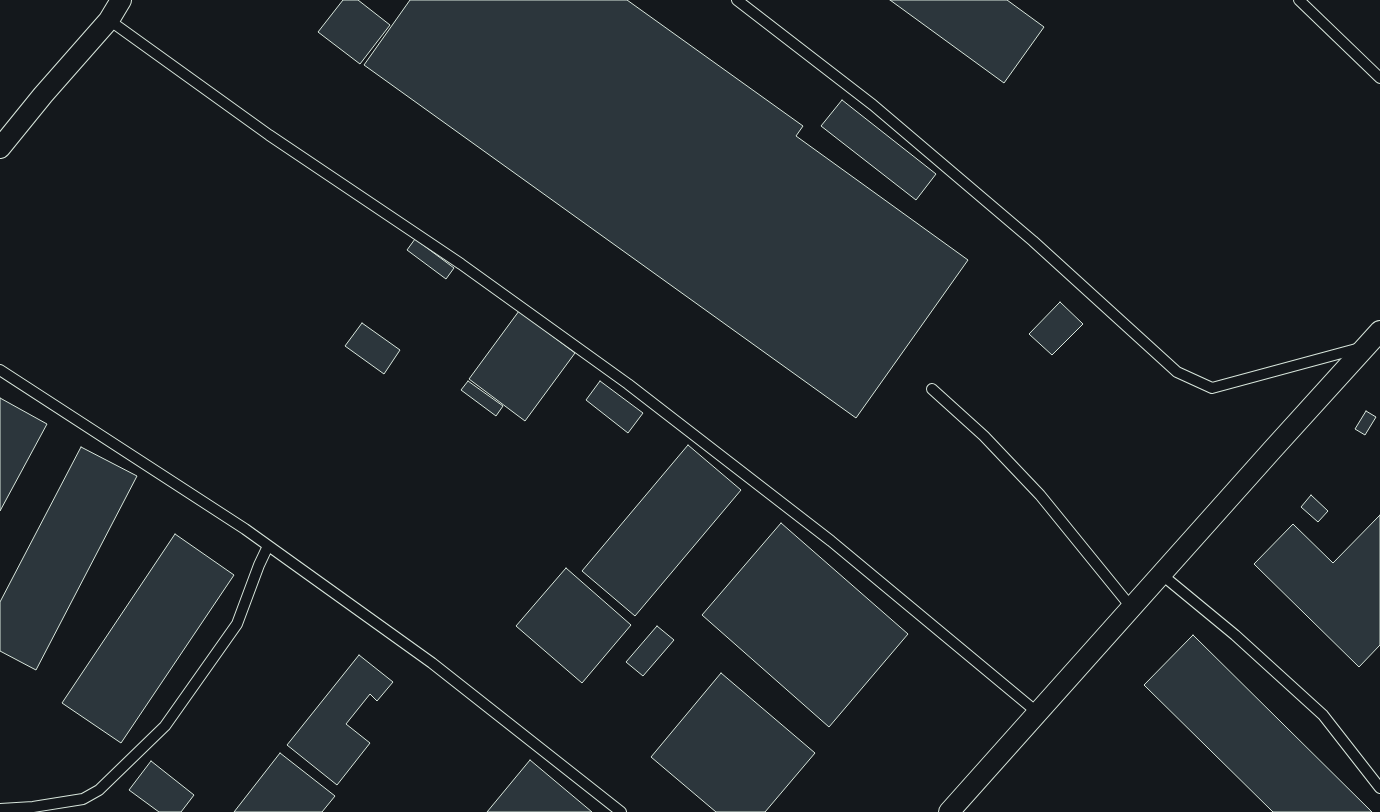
<!DOCTYPE html>
<html>
<head>
<meta charset="utf-8">
<style>
	body { margin:0 }
	canvas { display:block; background:#14181c }
</style>
</head>
<body>
<canvas width="1380" height="812"></canvas>
<script>
const ctx = document.querySelector('canvas').getContext('2d');
ctx.lineJoin = 'round';
function paint(path, color) { ctx.fillStyle = color; ctx.fill(path, 'evenodd'); }
const toPath = rows => new Path2D(rows.map(r => 'M' + r).join(''));
function trace(path, color, width, dash) { ctx.strokeStyle = color; ctx.lineWidth = width; ctx.lineCap = dash ? 'butt' : 'round'; ctx.setLineDash(dash || []); ctx.stroke(path); }
const building = toPath([
	[343,0,358,0,390,25,360,64,318,32,343,0],
	[410,0,627,0,803,126,796,136,968,260,856,418,364,65,410,0],
	[890,0,1007,0,1044,27,1004,83,890,0],
	[842,100,936,174,916,200,821,126,842,100],
	[415,239,454,268,446,279,407,250,415,239],
	[1060,302,1083,324,1052,355,1029,334,1060,302],
	[519,311,575,353,525,421,469,379,519,311],
	[362,323,400,350,384,374,345,346,362,323],
	[468,381,503,406,496,416,461,390,468,381],
	[600,381,643,413,628,433,586,400,600,381],
	[0,398,47,424,0,511,0,398],
	[1366,411,1376,417,1365,435,1355,429,1366,411],
	[688,445,741,490,635,616,582,571,688,445],
	[81,447,137,476,36,670,0,651,0,602,81,447],
	[1311,495,1328,511,1318,522,1301,507,1311,495],
	[1380,515,1380,645,1359,667,1254,564,1293,524,1333,563,1380,515],
	[781,523,908,634,829,727,702,615,781,523],
	[175,534,234,575,121,743,62,703,175,534],
	[566,568,631,625,582,683,516,626,566,568],
	[657,626,674,640,643,676,626,662,657,626],
	[1193,635,1372,812,1273,812,1144,685,1193,635],
	[359,655,393,682,377,701,370,694,346,724,370,743,337,785,287,745,359,655],
	[721,673,815,753,765,812,716,812,651,757,721,673],
	[280,753,335,796,322,812,234,812,280,753],
	[530,760,592,812,487,812,530,760],
	[151,761,194,795,181,812,159,812,129,790,151,761]
]);
const lane = toPath([
	[737,0,873,105,1033,241,1177,372,1212,388,1360,348],
	[1299,0,1380,78],
	[109,20,269,135,461,264,628,384,831,541,1038,713],
	[0,370,245,529,432,663,621,812],
	[932,389,984,436,1040,495,1131,607],
	[1161,574,1235,635,1323,715,1380,788],
	[0,809,33,807,83,799,99,790,165,726,237,624,259,565,268,546]
]);
const street = toPath([
	[0,148,43,95,109,20,121,0],
	[949,812,1273,449,1380,331]
]);
paint(building, '#2c363c');
trace(building, '#d8e6dc', 1);
trace(lane, '#d8e6dc', 12);
trace(street, '#d8e6dc', 22);
trace(lane, '#14181c', 10);
trace(street, '#14181c', 20);
</script>
</body>
</html>
